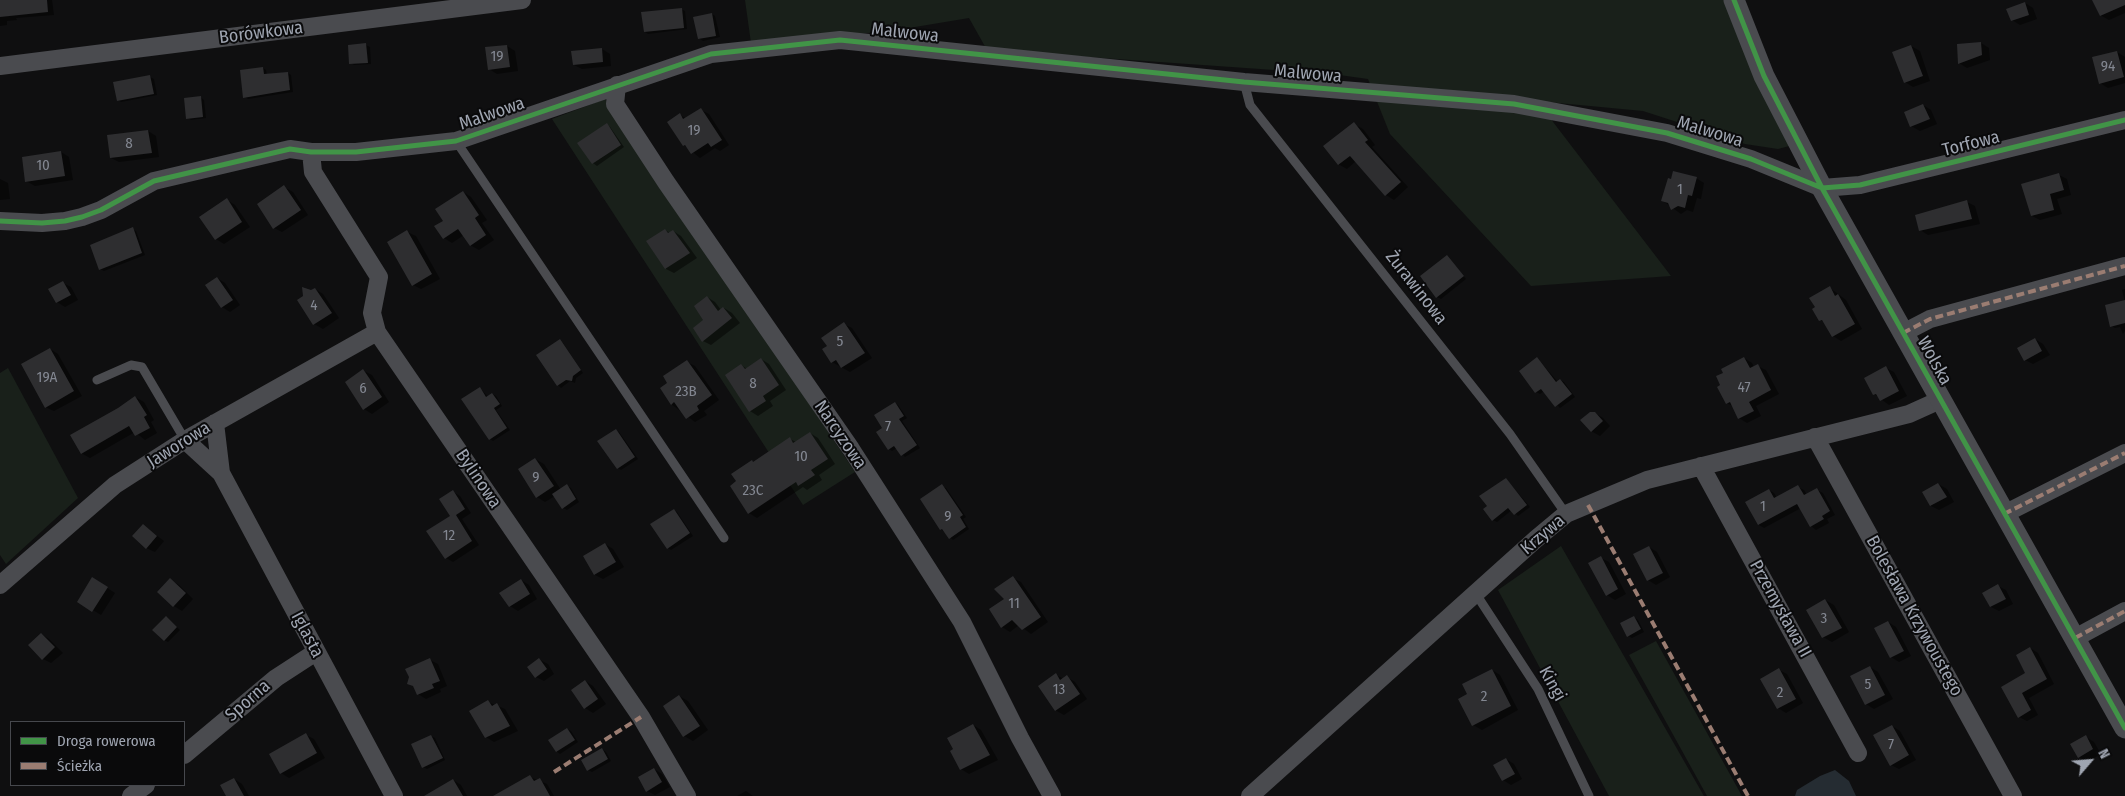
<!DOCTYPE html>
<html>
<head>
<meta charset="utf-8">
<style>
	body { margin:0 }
	#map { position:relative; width:2125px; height:796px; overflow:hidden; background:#0f0f10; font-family:"Fira Sans Condensed",sans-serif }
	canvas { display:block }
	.legend { position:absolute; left:10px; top:721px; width:175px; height:65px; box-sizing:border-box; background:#0a0a0b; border:1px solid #46484d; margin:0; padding:6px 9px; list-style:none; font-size:15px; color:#9fa5b1 }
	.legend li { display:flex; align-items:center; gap:10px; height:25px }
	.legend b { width:25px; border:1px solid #46484d }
	.north { position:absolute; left:2065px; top:736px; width:50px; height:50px; -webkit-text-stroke:4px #0a0a0b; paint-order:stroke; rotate:63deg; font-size:14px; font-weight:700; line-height:20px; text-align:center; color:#9fa5b1 }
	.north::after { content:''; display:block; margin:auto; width:18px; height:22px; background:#9fa5b1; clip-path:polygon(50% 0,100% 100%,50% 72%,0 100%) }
</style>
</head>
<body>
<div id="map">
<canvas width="2125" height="796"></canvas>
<ul class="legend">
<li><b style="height:6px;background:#419447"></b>Droga rowerowa</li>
<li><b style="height:6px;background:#9b7d72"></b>Ścieżka</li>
</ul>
<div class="north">N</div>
</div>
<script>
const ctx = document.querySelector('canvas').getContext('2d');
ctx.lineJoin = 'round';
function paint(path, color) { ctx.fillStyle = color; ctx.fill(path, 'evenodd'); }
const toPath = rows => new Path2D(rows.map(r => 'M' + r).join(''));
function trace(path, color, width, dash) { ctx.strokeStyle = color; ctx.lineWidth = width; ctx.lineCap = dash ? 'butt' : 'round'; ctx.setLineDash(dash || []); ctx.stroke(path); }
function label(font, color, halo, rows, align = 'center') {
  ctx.font = font + ' "Fira Sans Condensed",sans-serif'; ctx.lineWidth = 4; ctx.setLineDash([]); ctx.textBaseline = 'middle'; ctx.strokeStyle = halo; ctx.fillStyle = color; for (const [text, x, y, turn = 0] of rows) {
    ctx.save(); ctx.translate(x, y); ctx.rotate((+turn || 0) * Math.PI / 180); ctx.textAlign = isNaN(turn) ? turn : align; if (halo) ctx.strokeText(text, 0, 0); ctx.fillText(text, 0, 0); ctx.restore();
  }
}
const green = toPath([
	[745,0,1727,0,1793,145,1778,149,1745,144,1643,111,1537,101,1671,276,1531,286,1390,134,1368,79,1332,74,987,50,969,18,891,31,751,43],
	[605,99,855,472,803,505,552,119],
	[8,368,78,498,6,564,0,555,0,373],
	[1561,546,1704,796,1609,796,1498,590],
	[1656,641,1742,796,1707,796,1629,655]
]);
const water = toPath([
	[1835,770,1849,781,1856,796,1795,796,1797,790,1820,776]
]);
const shadow = toPath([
	[0,0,52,0,54,15,16,18,17,20,7,21,7,25,0,26],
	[2094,0,2125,0,2125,13,2109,20,2100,15],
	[2025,3,2033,8,2037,19,2020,25,2012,20],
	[681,9,685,11,687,29,648,34,645,32],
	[712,14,715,16,720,37,703,41,699,38],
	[1981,43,1989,48,1990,60,1967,68,1959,63],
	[366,45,370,47,371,64,354,65,351,63],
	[507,46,515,51,518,71,497,74,489,69],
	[1911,46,1920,51,1930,81,1913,87,1905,82],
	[602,49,610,54,611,66,582,69,574,65],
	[2117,52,2125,57,2125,83,2108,88,2100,83],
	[263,68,266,70,267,75,288,73,291,75,293,92,248,99,245,97],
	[150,77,154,79,157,95,121,102,118,100],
	[200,97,204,100,206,118,191,120,188,118],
	[1923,105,1931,110,1937,124,1920,131,1911,126],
	[701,110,709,114,729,145,720,151,715,148,700,158,684,145,680,115,687,119],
	[1354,124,1363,129,1375,145,1372,147,1408,187,1394,200,1386,195,1356,161,1347,169,1338,164],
	[607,125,610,127,624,147,597,166,593,163,579,143],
	[148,131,156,136,159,157,119,162,111,158],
	[61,152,69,157,73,180,35,186,26,181],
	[2059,175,2067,179,2071,195,2057,199,2062,214,2040,220,2032,216],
	[1696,178,1704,183,1701,199,1697,198,1693,212,1687,210,1681,214,1663,201],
	[0,179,8,183,10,199,0,200],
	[284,187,293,192,308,215,282,232,274,228],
	[463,192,471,197,487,220,482,223,494,240,479,250,470,245,464,235,452,243,444,238,444,221],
	[227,200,235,205,250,227,224,244,216,239],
	[1967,202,1975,206,1980,224,1928,235,1920,230],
	[132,229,136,231,145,255,104,271,100,269],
	[665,230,670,233,673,231,681,236,697,258,674,273,666,269],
	[407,232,416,236,440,279,421,289,413,285],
	[1447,257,1466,279,1441,299,1437,297],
	[217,278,225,283,240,305,230,312,222,307],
	[63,283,71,287,78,300,65,307,57,302,50,290],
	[1830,288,1846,300,1862,329,1841,341,1833,336,1826,323,1820,320],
	[315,289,323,294,339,318,323,329,314,324,311,292],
	[2125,289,2125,331,2123,334,2120,327,2115,328,2111,326,2125,302,2122,290],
	[707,297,715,302,721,310,724,308,732,313,740,323,711,345,703,341],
	[844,324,852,328,872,358,850,372,832,362,828,346],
	[2035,339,2043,344,2050,355,2033,364,2025,360],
	[560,341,563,343,583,373,576,378,575,383,570,381,561,388,558,385],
	[50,349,58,354,82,396,54,411,45,407],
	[1537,358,1558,382,1560,380,1564,382,1575,397,1560,408,1544,391,1540,394,1536,392],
	[1744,358,1752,363,1754,367,1757,366,1766,370,1779,394,1756,406,1761,416,1747,423,1739,418,1734,407,1727,403,1722,385,1724,373],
	[761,359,769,364,786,390,770,401,773,406,758,416,750,411,741,365,747,369],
	[687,362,695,366,719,400,704,411,707,415,695,422,671,404,669,383],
	[1886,368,1894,372,1907,396,1889,405,1874,394],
	[364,371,372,375,389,402,372,414,364,409],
	[480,388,488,397,492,394,496,396,502,406,496,410,510,430,493,441,490,439],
	[135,397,144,402,154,420,151,422,157,433,145,440,135,432,90,458,81,453,119,409],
	[895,403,898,405,907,418,902,421,920,448,905,457,897,448,892,451,889,449,884,428],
	[1595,413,1603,418,1610,426,1600,436,1591,431],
	[616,430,619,432,638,459,621,470,618,468],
	[810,433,818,438,835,464,819,475,822,480,807,490,803,487,757,518,749,513,754,463,790,439,796,442],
	[535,459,544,464,561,490,567,486,571,488,579,502,567,510,563,508,555,496,545,502,537,497],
	[1506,479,1530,507,1518,516,1512,510,1497,522,1493,520,1488,506,1480,496],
	[1938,484,1947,489,1954,502,1939,510,1931,506,1924,492],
	[942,486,946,488,966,517,963,519,969,529,953,540,941,529],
	[1798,487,1804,490,1807,495,1817,490,1823,493,1835,515,1827,519,1829,523,1816,530,1811,526,1801,508,1764,528,1759,525,1769,490,1774,493,1777,498],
	[453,492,460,496,471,513,462,519,479,545,453,562,446,558,452,516],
	[674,510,677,512,693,536,671,550,668,548],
	[143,525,164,541,155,552,146,548],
	[605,544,613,549,624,567,603,579,595,575,585,556],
	[1649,547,1657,552,1670,577,1656,585,1648,580],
	[1601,558,1609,562,1626,594,1615,600,1607,595],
	[1013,578,1021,582,1048,622,1031,634,1019,625,1010,632,1002,627,1006,599],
	[170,580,179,585,193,599,182,611,174,606],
	[521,580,529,585,537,599,518,611,510,606],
	[101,584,115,593,101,615,78,601],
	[1998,586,2006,590,2013,604,1999,611,1991,607],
	[1825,600,1834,605,1849,632,1832,642,1823,637],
	[166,617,180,630,168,642,164,640],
	[1634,617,1638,620,1644,632,1632,638,1628,636],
	[1888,622,1896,627,1911,656,1899,662,1891,657],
	[41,634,49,639,63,653,51,663,43,659],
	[2030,648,2038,653,2054,684,2029,698,2038,715,2027,721,2019,717,2002,687,2027,673],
	[430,660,438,664,447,686,440,689,441,692,426,699,418,694,415,687,408,683],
	[540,660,548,664,554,674,544,681,536,677],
	[1870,667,1878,672,1893,699,1874,709,1866,704],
	[1492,670,1500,675,1518,710,1482,730,1473,725,1469,695],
	[1779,670,1787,674,1803,703,1786,713,1778,708],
	[1056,675,1064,679,1067,677,1075,682,1087,699,1064,715,1055,710],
	[585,681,593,686,606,704,593,713,585,708],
	[679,696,688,701,708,730,693,741,684,736],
	[488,702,505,709,518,731,494,742,486,737],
	[973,725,981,730,998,760,969,774,961,769],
	[1892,726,1900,731,1916,760,1899,769,1891,765],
	[567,729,571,731,578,742,560,754,556,751],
	[306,735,314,739,325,758,289,778,281,773],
	[431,736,435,738,445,760,427,769,423,767],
	[2086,737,2094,742,2101,754,2087,762,2079,757],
	[602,749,606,752,611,761,592,772,588,770],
	[1506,759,1514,764,1522,779,1511,785,1503,780],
	[654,769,662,774,670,787,655,795,647,791],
	[530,777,547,784,554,796,496,796],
	[234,779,242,784,249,796,228,796],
	[453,780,461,785,467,796,439,796],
	[746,791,753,796,737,796]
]);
const building = toPath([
	[0,0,47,0,48,12,0,17],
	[2092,0,2125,0,2125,5,2100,16],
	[2025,2,2029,15,2011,21,2006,9],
	[682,8,684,28,644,32,641,12],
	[712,13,716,36,698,39,693,17],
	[1981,42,1982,55,1958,64,1957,44],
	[366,43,368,63,349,64,348,45],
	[507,45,510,67,488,70,485,47],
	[1911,45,1923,76,1904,83,1892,52],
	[602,48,603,62,573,65,571,51],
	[2117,51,2124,77,2099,84,2092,57],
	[263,67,264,74,288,72,290,90,243,98,240,70],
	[150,75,154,94,117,101,113,82],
	[201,96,203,117,186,119,184,98],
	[1923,104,1930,119,1910,127,1904,112],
	[701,108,722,140,711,147,708,143,691,154,685,145,683,146,667,122,680,113,683,119],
	[1354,122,1368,140,1365,142,1401,182,1385,196,1350,156,1338,165,1323,146],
	[607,123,621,145,592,164,577,143],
	[148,130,152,153,110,158,107,135],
	[61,151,65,176,25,182,22,157],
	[1673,171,1697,177,1692,196,1688,195,1685,208,1678,206,1671,210,1668,203,1661,201,1668,178,1671,179],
	[2059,173,2064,190,2050,194,2054,210,2031,216,2021,184],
	[284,185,301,210,273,229,257,204],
	[463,191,479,215,475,218,486,235,470,246,458,229,443,239,434,226,443,221,435,209],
	[227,198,242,222,215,240,199,217],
	[1967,200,1972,219,1919,231,1915,215],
	[133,227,142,253,99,270,90,245],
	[665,229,668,233,673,230,690,253,665,269,646,241],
	[407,230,432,274,412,286,387,242],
	[1447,255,1464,276,1436,298,1420,276],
	[217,277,233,300,221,308,205,285],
	[63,281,71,295,56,303,48,289],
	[1830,286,1835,296,1838,294,1855,324,1832,337,1822,320,1819,321,1812,309,1815,307,1809,298],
	[302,287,311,290,315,288,332,313,313,325,297,300,303,296],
	[707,296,718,311,723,307,732,318,702,342,693,328,703,320,694,306],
	[2125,300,2125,323,2110,327,2105,305],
	[844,322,865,353,841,368,836,360,831,363,822,349,827,346,821,338],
	[2035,338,2042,351,2024,361,2017,348],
	[560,339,581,370,573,376,572,381,566,380,557,386,536,355],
	[50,348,74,391,45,408,21,364],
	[1537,357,1556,382,1560,379,1572,394,1555,407,1541,389,1535,393,1519,371],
	[1744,357,1750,368,1758,364,1771,390,1749,402,1754,411,1738,419,1730,402,1726,404,1717,387,1720,385,1716,376,1723,373,1721,369],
	[761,358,779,385,763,396,766,401,749,412,725,375,741,364,745,369],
	[687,360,712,395,697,406,699,410,686,419,674,402,671,405,660,388,667,383,663,376],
	[1886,366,1899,391,1880,401,1876,394,1873,395,1864,378],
	[363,369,382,397,363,410,345,382],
	[480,387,486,397,492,393,500,404,494,408,507,428,489,440,461,399],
	[135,396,147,415,144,417,150,428,135,436,129,426,81,454,70,435,118,408],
	[895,402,904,416,899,419,917,445,901,456,894,446,888,450,876,432,882,428,874,415],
	[1590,412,1595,412,1603,421,1591,432,1580,420],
	[616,429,635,457,617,469,597,441],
	[810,432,828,459,811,470,815,475,798,486,796,482,748,514,730,486,736,481,731,474,752,460,753,462,790,437,793,443],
	[535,458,554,486,536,498,518,469],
	[1506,478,1527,505,1514,515,1508,508,1492,521,1483,509,1487,506,1479,496],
	[1938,483,1947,497,1930,506,1922,492],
	[567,484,576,499,562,509,552,494],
	[942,484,963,515,960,517,966,527,949,539,942,529,940,530,920,499],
	[1798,485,1804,495,1817,488,1830,511,1822,516,1824,519,1810,527,1797,504,1758,525,1745,502,1769,489,1774,498],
	[453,490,465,509,456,515,472,541,445,559,426,531,450,516,439,499],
	[674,509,690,533,667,549,650,524],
	[143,524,157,536,146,549,132,536],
	[605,543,616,562,594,575,583,556],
	[1649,546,1663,573,1647,581,1633,554],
	[1601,556,1618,589,1606,596,1588,563],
	[1013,576,1041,617,1022,630,1012,620,1001,628,989,609,1004,599,994,589],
	[92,577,108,587,92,612,77,602],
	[170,578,186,593,173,607,157,592],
	[521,579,530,594,509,607,499,593],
	[1998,584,2006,599,1990,607,1982,593],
	[1825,599,1842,628,1822,638,1806,610],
	[166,616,177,627,164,641,152,630],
	[1634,616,1641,629,1627,637,1620,623],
	[1888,621,1904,651,1890,658,1874,628],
	[41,633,55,647,42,660,28,645],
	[2030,647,2047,679,2022,693,2031,710,2018,718,2001,687,2025,673,2016,655],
	[430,658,440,681,432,684,434,688,417,695,413,686,407,684,409,677,405,669],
	[539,658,547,669,535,678,527,667],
	[1870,666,1885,695,1865,705,1850,676],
	[1779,668,1796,699,1777,709,1760,679],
	[1492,669,1511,706,1472,726,1458,699,1467,694,1462,684],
	[1056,673,1060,680,1067,675,1080,694,1055,711,1038,686],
	[585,680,598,699,584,709,571,690],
	[679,695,700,726,683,737,663,706],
	[488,700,492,706,497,703,510,726,485,738,469,711],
	[973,724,990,755,960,770,950,751,953,749,947,738],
	[1892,725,1909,755,1890,766,1873,735],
	[567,728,575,740,556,752,548,740],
	[306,733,317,753,280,774,269,754],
	[431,735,443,758,422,768,411,744],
	[2086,735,2093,749,2078,758,2070,744],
	[602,748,608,759,587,771,581,760],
	[1506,758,1515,774,1502,781,1493,765],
	[654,768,662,782,646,792,638,777],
	[530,775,534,781,540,778,550,796,493,796],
	[234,778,244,796,226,796,220,785],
	[453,779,463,796,424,796]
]);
const service = toPath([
	[1244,82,1250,105,1510,434,1566,514],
	[456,141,724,538],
	[97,380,131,365,142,367,185,440],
	[1476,594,1538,689,1589,796]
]);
const minor = toPath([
	[0,66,522,0],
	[617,85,615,104,666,182,851,449,962,622,1020,738,1052,796],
	[311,152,313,172,379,277,372,313,377,332,641,717,687,796],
	[0,221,42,223,65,221,82,217,101,210,154,181,290,149,311,152,356,152,456,141,711,54,840,40,1244,82,1514,104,1667,133,1751,159,1822,188,1860,185,2125,120],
	[1903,333,1930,319,2125,266],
	[215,423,221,473,394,796],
	[1815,437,2013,796],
	[185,440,221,473],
	[1701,466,1858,753],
	[2004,514,2125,453],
	[0,585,115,485,185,440,377,332],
	[2075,638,2125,611],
	[184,755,276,678,316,652],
	[131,796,146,785],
	[1250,796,1536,539,1566,514,1647,480,1909,414,1940,400]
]);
const tertiary = toPath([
	[1734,0,1764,76,1822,188,2125,728]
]);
const quiet = toPath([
	[1903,333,1930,319,2125,266],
	[1588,505,1748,796],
	[2004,514,2125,453],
	[2075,638,2125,611],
	[554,772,641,717]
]);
const cycleway = toPath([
	[1734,0,1764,76,1822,188,2125,728],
	[0,221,42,223,65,221,82,217,101,210,154,181,290,149,311,152,356,152,456,141,711,54,840,40,1244,82,1514,104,1667,133,1751,159,1822,188,1860,185,2125,120]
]);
const numberNames = [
	["19",497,57],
	["94",2108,67],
	["19",694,131],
	["8",129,144],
	["10",43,166],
	["1",1680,190],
	["4",314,306],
	["5",840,342],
	["19A",47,378],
	["8",753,384],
	["47",1744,388],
	["6",363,389],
	["23B",686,392],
	["7",888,427],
	["10",801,457],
	["9",536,478],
	["23C",753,491],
	["1",1763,507],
	["9",948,517],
	["12",449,536],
	["11",1014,604],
	["3",1824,619],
	["5",1868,685],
	["13",1059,690],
	["2",1780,693],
	["2",1484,697],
	["7",1891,745]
];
const streetNames = [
	["Borówkowa",261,33,-7],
	["Malwowa",905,33,6],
	["Malwowa",1308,74,5],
	["Malwowa",492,114,-19],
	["Malwowa",1710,132,17],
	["Torfowa",1971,144,-14],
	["Żurawinowa",1416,288,52],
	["Wolska",1934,361,61],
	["Narcyzowa",840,435,56],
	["Jaworowa",179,445,-32],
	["Bylinowa",478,479,56],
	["Krzywa",1543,535,-40],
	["Przemysława II",1780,609,61],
	["Bolesława Krzywoustego",1914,616,61],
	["Iglasta",307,635,62],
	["Kingi",1552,684,61],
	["Sporna",248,701,-41]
];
paint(green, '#19201a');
paint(water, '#252c32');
paint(shadow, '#0007');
paint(building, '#2e2e30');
trace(service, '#4a4b4f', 9);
trace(minor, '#4a4b4f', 18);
trace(tertiary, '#4a4b4f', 21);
trace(quiet, '#9b7d72', 4, [8, 4]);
trace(cycleway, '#419447', 5);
label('15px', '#838791', null, numberNames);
label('18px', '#9fa5b1', '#0a0a0b', streetNames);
</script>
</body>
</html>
